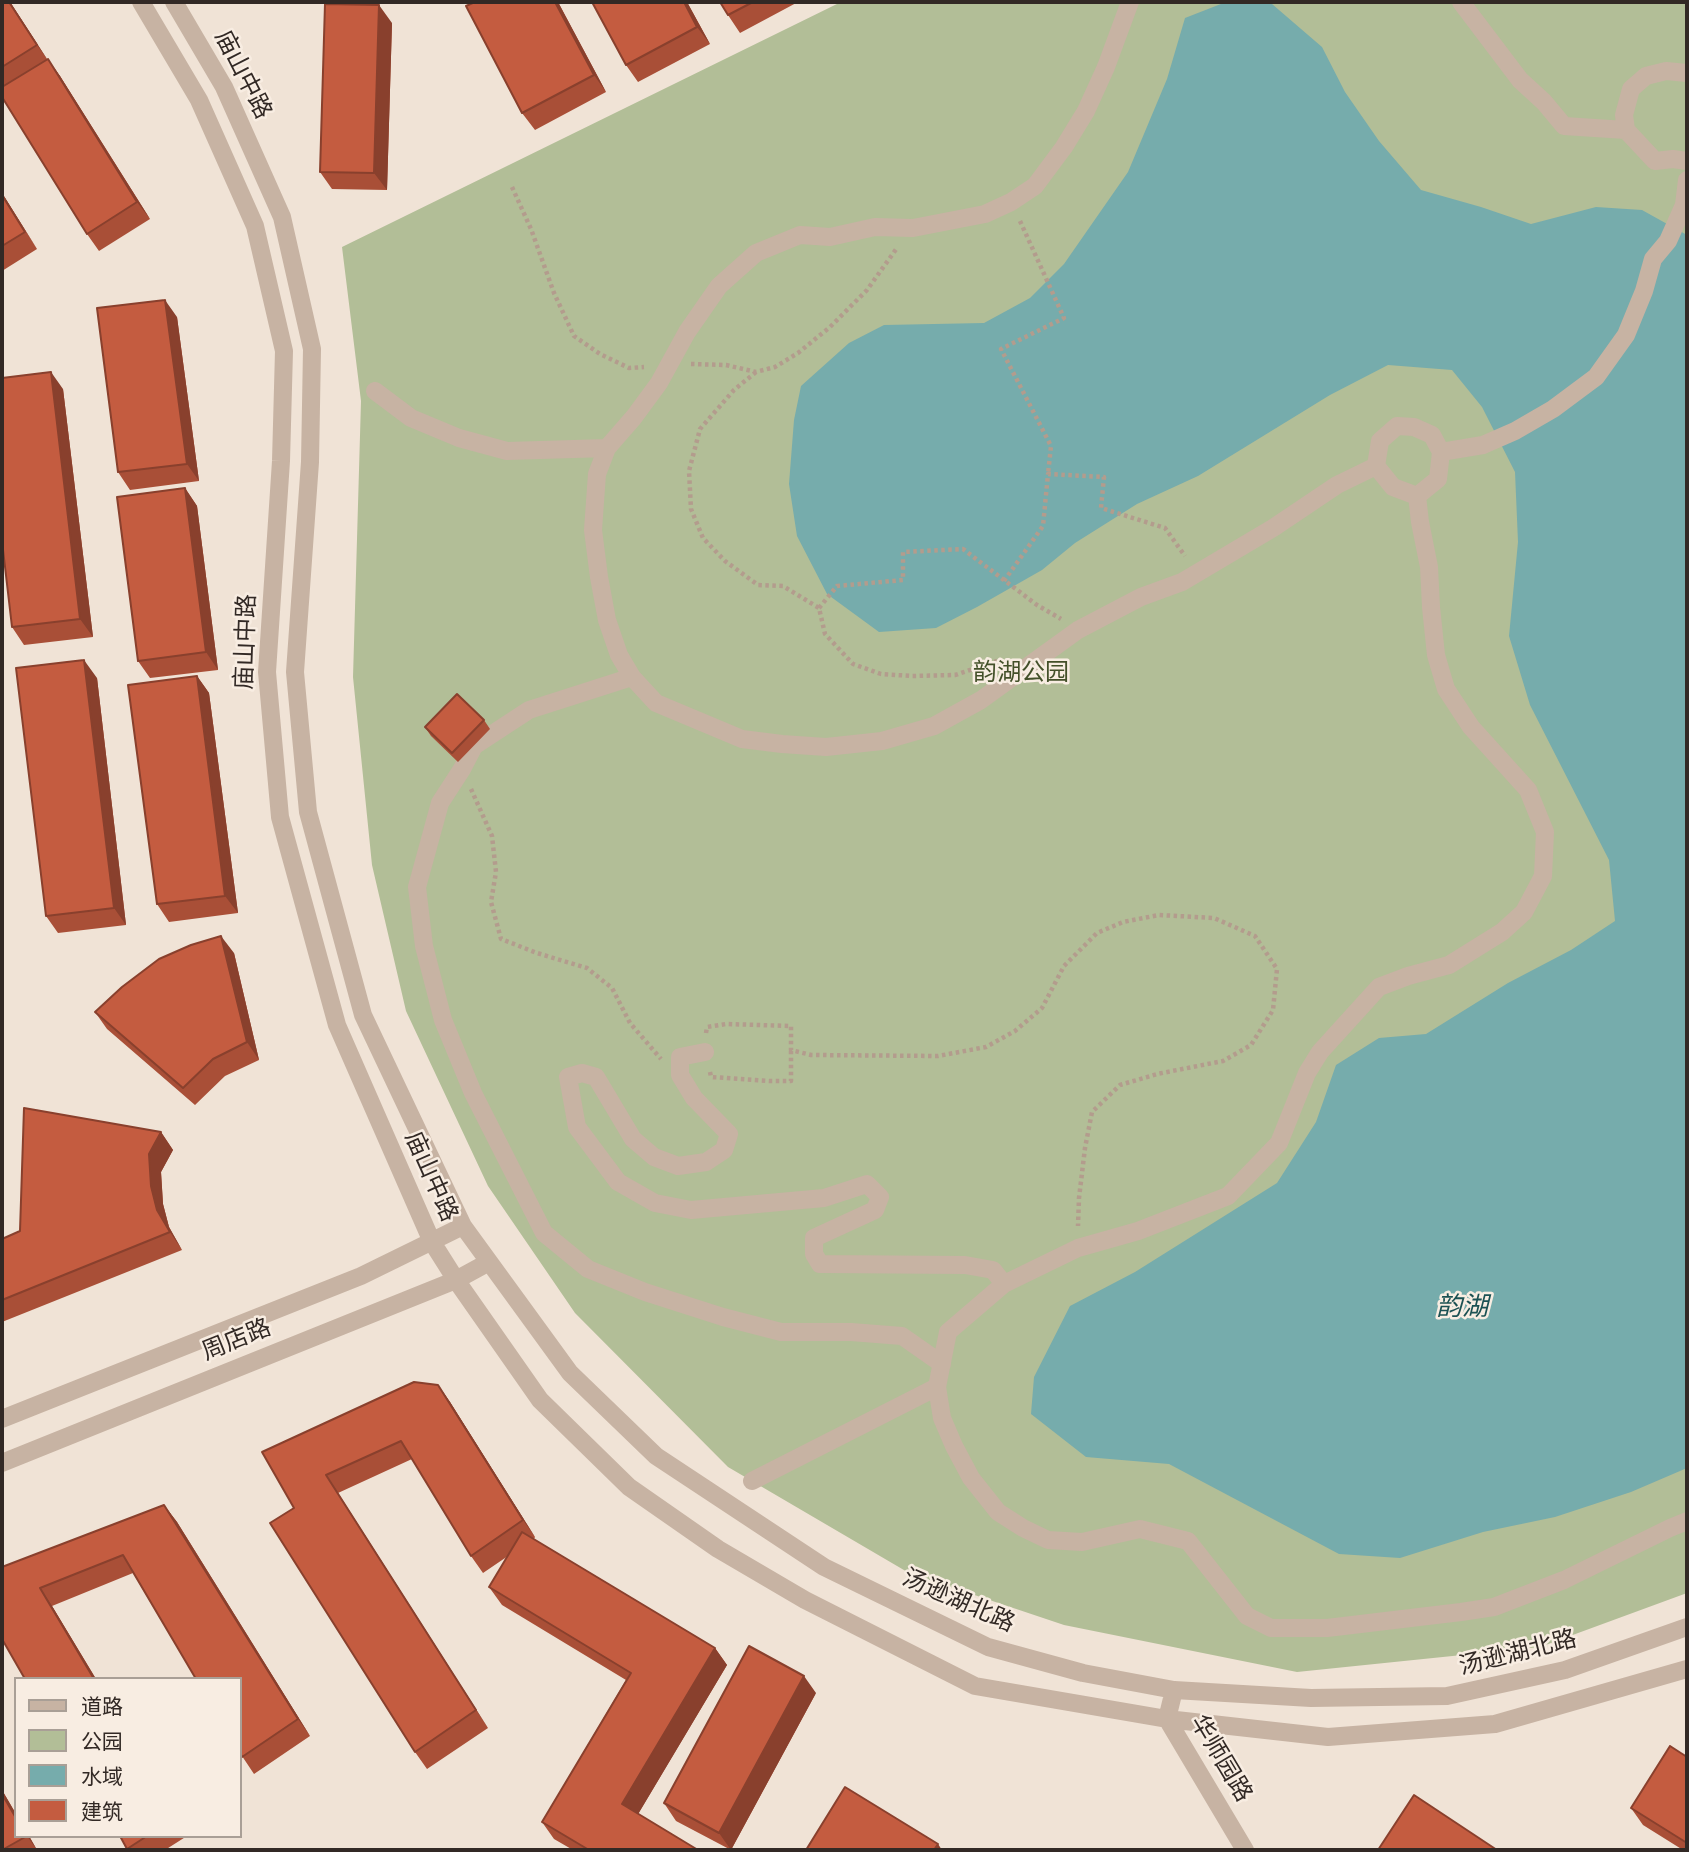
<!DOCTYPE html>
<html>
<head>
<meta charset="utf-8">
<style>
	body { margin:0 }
	#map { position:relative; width:1689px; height:1852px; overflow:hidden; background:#f0e3d6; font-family:Poppins,"Noto Sans SC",sans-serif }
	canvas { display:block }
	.frame { position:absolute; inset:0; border:4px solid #322925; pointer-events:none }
	.legend { position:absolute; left:14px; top:1677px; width:228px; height:161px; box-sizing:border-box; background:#f8ede2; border:2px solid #a99f96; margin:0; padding:9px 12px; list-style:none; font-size:21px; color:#322925 }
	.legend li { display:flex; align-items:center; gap:14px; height:35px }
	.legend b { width:35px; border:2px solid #a99f96 }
</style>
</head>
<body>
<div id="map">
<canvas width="1689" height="1852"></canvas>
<div class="frame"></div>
<ul class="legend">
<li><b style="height:9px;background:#c7b3a3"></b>道路</li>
<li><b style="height:19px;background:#b2be97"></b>公园</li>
<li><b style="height:19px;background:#76acac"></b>水域</li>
<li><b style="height:19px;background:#c45c40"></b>建筑</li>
</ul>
</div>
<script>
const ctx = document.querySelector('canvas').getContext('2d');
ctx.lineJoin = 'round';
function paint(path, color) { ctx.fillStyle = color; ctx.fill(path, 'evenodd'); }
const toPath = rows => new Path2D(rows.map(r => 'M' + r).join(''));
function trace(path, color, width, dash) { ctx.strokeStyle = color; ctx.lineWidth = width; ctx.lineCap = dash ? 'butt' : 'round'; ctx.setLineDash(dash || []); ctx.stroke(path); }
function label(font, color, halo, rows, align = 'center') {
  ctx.font = font + ' Poppins,"Noto Sans SC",sans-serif'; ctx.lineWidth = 5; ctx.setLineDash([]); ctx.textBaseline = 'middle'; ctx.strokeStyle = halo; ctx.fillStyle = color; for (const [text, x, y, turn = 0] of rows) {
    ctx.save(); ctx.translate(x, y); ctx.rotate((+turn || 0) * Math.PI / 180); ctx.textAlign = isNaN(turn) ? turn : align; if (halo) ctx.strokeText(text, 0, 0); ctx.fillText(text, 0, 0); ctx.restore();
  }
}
const green = toPath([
	[841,2,1687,2,1687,1593,1540,1647,1297,1672,1064,1625,909,1573,728,1467,575,1313,488,1186,406,1011,372,865,353,677,361,401,342,247]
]);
const water = toPath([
	[1226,2,1255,2,1272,4,1322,47,1345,92,1379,141,1421,190,1481,207,1531,224,1596,207,1642,210,1687,235,1687,1468,1631,1492,1555,1517,1483,1532,1400,1558,1339,1554,1169,1464,1086,1457,1031,1414,1034,1377,1070,1306,1135,1272,1277,1183,1316,1122,1336,1065,1379,1038,1426,1034,1508,983,1571,950,1615,921,1609,860,1530,705,1509,636,1518,542,1515,472,1482,407,1452,370,1388,365,1330,395,1198,476,1137,504,1075,543,1042,570,977,607,936,628,879,632,827,594,797,536,789,484,794,420,801,386,849,343,884,325,984,323,1030,298,1064,264,1128,172,1167,79,1185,18]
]);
const path = toPath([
	[512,187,531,229,554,293,574,336,600,354,629,368,644,367],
	[1020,221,1064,318,1001,349,1051,446,1048,474],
	[691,364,726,365,756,372,775,367,798,353,830,327,867,290,897,248],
	[756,372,734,390,700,429,689,471,691,509,703,538,725,561,758,585,783,586,819,608,825,634,853,664,881,674,912,676,955,675,997,661],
	[1004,581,1043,526,1048,474,1104,477,1101,508,1165,528,1185,556],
	[819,608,837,586,903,580,903,552,963,549,1037,605,1061,619],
	[471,789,492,836,496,872,491,902,501,939,537,953,587,968,612,988,630,1023,661,1059],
	[706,1033,707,1027,726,1024,791,1026,791,1050,811,1055,938,1056,986,1047,1015,1031,1042,1008,1064,966,1097,933,1123,922,1159,915,1214,918,1255,936,1277,969,1273,1010,1251,1045,1223,1061,1157,1074,1120,1085,1092,1112,1085,1148,1079,1198,1078,1226],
	[710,1072,711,1077,769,1081,791,1081,791,1050]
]);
const minor = toPath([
	[141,2,199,100,255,226,284,351,281,461,267,672,280,817,337,1025,432,1242,456,1280,540,1400,629,1487,718,1549,805,1600,975,1686,1167,1719,1328,1737,1495,1724,1687,1669],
	[174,2,224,87,282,217,312,349,310,462,295,672,308,812,363,1015,463,1226],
	[1461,2,1520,80,1544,102,1564,126,1626,130,1624,115,1631,89,1646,76,1666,71,1687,73],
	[1626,130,1655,161,1673,159,1687,161],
	[375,391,411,418,459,438,507,451,607,448],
	[1441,452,1483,445,1515,431,1553,409,1596,377,1626,335,1644,291,1653,259,1668,241,1684,205,1687,180],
	[632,677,619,655,607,620,599,577,593,530,597,474,607,448,634,417,659,383,687,332,719,286,756,253,800,235,830,237,875,227,913,228,985,214,1011,202,1035,186,1064,147,1086,111,1106,67,1130,2],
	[705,1052,680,1057,680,1075,694,1098,729,1134,724,1150,706,1162,678,1166,654,1157,633,1139,596,1077,582,1073,568,1077,577,1127,618,1182,655,1203,691,1210,824,1198,867,1184,880,1197,875,1210,814,1238,814,1254,820,1264,965,1265,993,1270,1004,1284],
	[942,1364,902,1336,851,1332,781,1332,723,1317,645,1292,588,1269,544,1233,473,1093,443,1020,424,946,417,887,440,803,462,769,474,746,529,710,632,677,656,703,742,739,782,744,826,747,882,741,934,726,981,700,1078,630,1141,597,1182,582,1273,528,1337,485,1376,466,1380,441,1397,426,1414,427,1432,435,1441,452,1438,479,1417,496,1393,487,1376,466],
	[937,1387,942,1418,954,1446,971,1478,998,1512,1023,1528,1048,1540,1082,1542,1140,1529,1188,1541,1247,1616,1271,1628,1327,1628,1461,1612,1494,1607,1564,1580,1670,1528,1687,1521],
	[2,1419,361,1276,463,1226,570,1373,656,1456,824,1567,988,1647,1083,1673,1174,1690,1311,1698,1447,1696,1565,1670,1687,1627],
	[2,1463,456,1280,489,1262],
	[752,1481,937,1387,948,1332,1004,1284,1078,1248,1138,1231,1228,1196,1279,1143,1307,1073,1320,1052,1379,987,1408,976,1449,965,1502,932,1524,912,1543,876,1545,832,1528,790,1471,727,1446,689,1436,655,1431,607,1429,567,1420,522,1417,496],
	[1174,1690,1167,1719,1245,1850]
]);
const wall = toPath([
	[2,2,10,2,47,59,60,76,150,219,99,251,87,234,2,97],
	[558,2,606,92,535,130,522,113],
	[592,2,687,2,710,44,638,82,626,65],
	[720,2,798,2,740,33,728,15],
	[392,23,387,190,332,189,320,172],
	[2,193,37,249,2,271],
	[177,317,199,481,130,490,118,472],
	[63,389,93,637,24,645,12,627],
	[185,488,197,506,218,670,150,678,138,661],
	[197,676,209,693,238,913,169,922,157,904],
	[97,678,126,925,58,933,46,916],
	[484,720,490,729,458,762,431,736,425,727],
	[234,953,259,1060,225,1076,195,1105,107,1029,95,1012],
	[161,1132,173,1150,161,1172,163,1204,169,1227,182,1250,2,1322,2,1239,20,1231],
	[438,1385,450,1402,535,1537,534,1539,715,1648,727,1665,638,1814,698,1850,573,1850,554,1839,542,1822,626,1680,502,1605,489,1587,508,1556,483,1573,471,1556,412,1459,338,1493,488,1728,427,1769,415,1752,294,1508,262,1452],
	[164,1505,177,1522,310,1736,254,1774,240,1753,133,1573,52,1606,96,1679,25,1679,2,1567],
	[816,1693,731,1850,676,1821,664,1803],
	[1687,1757,1687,1850,1683,1850,1643,1825,1631,1808],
	[2,1790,16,1814,16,1836,29,1836,37,1850,2,1850],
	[120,1836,187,1836,165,1850,128,1850]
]);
const shadedWall = toPath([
	[9,2,10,2,49,62,37,45],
	[555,2,558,2,606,92,594,75],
	[684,2,687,2,710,44,697,27],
	[379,5,392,23,387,190,374,173],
	[48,59,60,76,150,219,137,202],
	[2,193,37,249,2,195],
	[165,300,177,317,199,481,187,464],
	[51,372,63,389,93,637,80,619],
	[185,488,197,506,218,670,206,652],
	[84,660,97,678,126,925,114,908],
	[197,676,209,693,238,913,225,896],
	[221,936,234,953,259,1060,247,1042],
	[161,1132,173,1150,161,1172,163,1204,169,1227,182,1250,170,1232,157,1210,151,1186,149,1154],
	[438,1385,450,1402,535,1537,523,1520],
	[326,1475,338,1493,488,1728,476,1710],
	[164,1505,177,1522,310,1736,298,1719],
	[40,1588,52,1606,96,1679,94,1679],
	[715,1648,727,1665,634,1821,622,1804],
	[804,1676,816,1693,731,1850,719,1833],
	[2,1790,16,1814,16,1818,2,1794],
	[27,1836,29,1836,37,1850],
	[938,1844,942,1850,934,1850]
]);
const building = toPath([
	[2,2,9,2,37,45,2,67,2,2],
	[475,2,555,2,594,75,522,113,466,6,475,2],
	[592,2,684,2,697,27,626,65,592,2],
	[720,2,753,2,728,15,720,2],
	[325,4,379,5,374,173,320,172,325,4],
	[48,59,137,202,87,234,2,97,2,87,48,59],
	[2,195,25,232,2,246,2,195],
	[165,300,187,464,118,472,97,308,165,300],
	[51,372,80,619,12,627,2,541,2,378,51,372],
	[185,488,206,652,138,661,117,497,185,488],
	[84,660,114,908,46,916,16,668,84,660],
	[197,676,225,896,157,904,128,685,197,676],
	[457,694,484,720,452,753,425,727,457,694],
	[221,936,247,1042,213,1059,183,1088,95,1012,122,987,159,959,191,945,221,936],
	[24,1108,161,1132,149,1154,151,1186,157,1210,170,1232,2,1300,2,1239,20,1231,24,1108],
	[414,1382,438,1385,523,1520,471,1556,401,1441,326,1475,476,1710,415,1752,270,1523,294,1508,262,1452,414,1382],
	[164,1505,298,1719,242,1757,240,1753,240,1679,196,1679,123,1555,40,1588,94,1679,25,1679,2,1639,2,1567,164,1505],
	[522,1532,715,1648,622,1804,698,1850,589,1850,542,1822,631,1673,489,1587,522,1532],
	[749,1646,804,1676,719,1833,664,1803,749,1646],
	[1670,1746,1687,1757,1687,1843,1631,1808,1670,1746],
	[845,1787,938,1844,934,1850,806,1850,845,1787],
	[2,1794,16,1818,16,1836,27,1836,2,1850,2,1794],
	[1414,1795,1497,1850,1378,1850,1414,1795],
	[120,1836,147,1836,127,1849,120,1836]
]);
const streetNames = [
	["庙山中路",242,75,63],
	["庙山中路",247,642,-88],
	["庙山中路",430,1177,66],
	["周店路",237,1341,-22],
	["汤逊湖北路",958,1602,24],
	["汤逊湖北路",1518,1654,-14],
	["华师园路",1220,1759,59]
];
const parkNames = [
	["韵湖公园",1021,674]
];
const waterNames = [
	["韵湖",1462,1308]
];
paint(green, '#b2be97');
paint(water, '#76acac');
trace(path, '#b39c8d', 4.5, [3.5, 3.5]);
trace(minor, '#c7b3a3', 18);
paint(wall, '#a94f37');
paint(shadedWall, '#89402d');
paint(building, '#c45c40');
trace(building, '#89402d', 2);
label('24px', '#322925', '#f8ede2', streetNames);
label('24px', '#435029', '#f8ede2', parkNames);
label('italic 26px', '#1b5153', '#f8ede2', waterNames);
</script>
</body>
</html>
